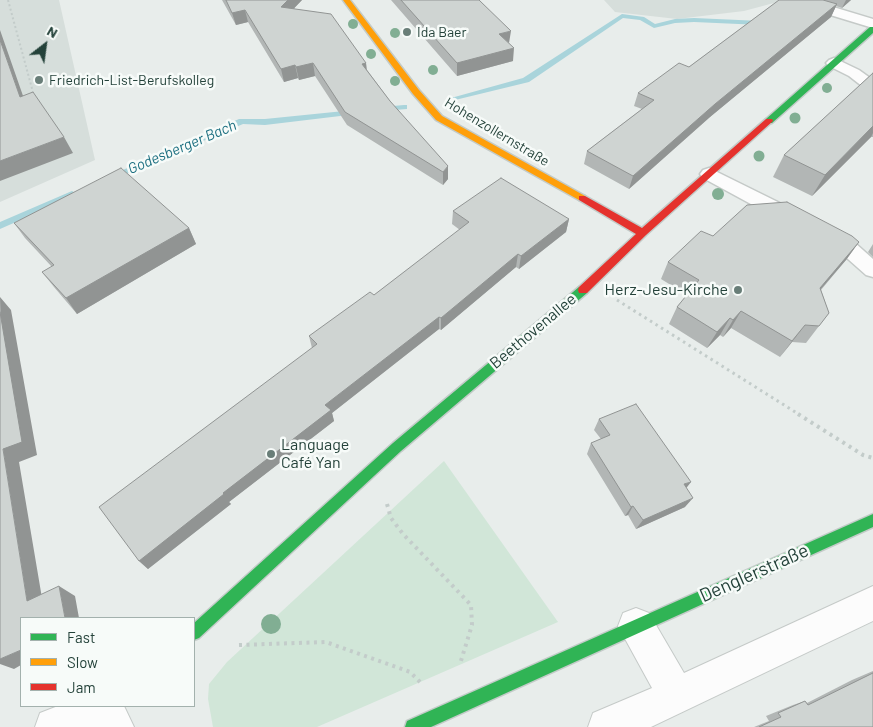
<!DOCTYPE html>
<html>
<head>
<meta charset="utf-8">
<style>
	body { margin:0 }
	#map { position:relative; width:873px; height:727px; overflow:hidden; background:#e8edeb; font-family:Barlow,sans-serif }
	canvas { display:block }
	.legend { position:absolute; left:20px; top:617px; width:175px; height:90px; box-sizing:border-box; background:#f7fbf9; border:1px solid #a3b1ad; margin:0; padding:6px 9px; list-style:none; font-size:15px; color:#24423a }
	.legend li { display:flex; align-items:center; gap:10px; height:25px }
	.legend b { width:25px; border:1px solid #a3b1ad }
	.north { position:absolute; left:20px; top:20px; width:50px; height:50px; -webkit-text-stroke:4px #f7fbf9; paint-order:stroke; rotate:30deg; font-size:14px; font-weight:700; line-height:20px; text-align:center; color:#24423a }
	.north::after { content:''; display:block; margin:auto; width:18px; height:22px; background:#24423a; clip-path:polygon(50% 0,100% 100%,50% 72%,0 100%) }
</style>
</head>
<body>
<div id="map">
<canvas width="873" height="727"></canvas>
<ul class="legend">
<li><b style="height:6px;background:#30b455"></b>Fast</li>
<li><b style="height:6px;background:#ff9f0a"></b>Slow</li>
<li><b style="height:6px;background:#e5322d"></b>Jam</li>
</ul>
<div class="north">N</div>
</div>
<script>
const ctx = document.querySelector('canvas').getContext('2d');
ctx.lineJoin = 'round';
function paint(path, color) { ctx.fillStyle = color; ctx.fill(path, 'evenodd'); }
const toPath = rows => new Path2D(rows.map(r => 'M' + r).join(''));
function trace(path, color, width, dash) { ctx.strokeStyle = color; ctx.lineWidth = width; ctx.lineCap = dash ? 'butt' : 'round'; ctx.setLineDash(dash || []); ctx.stroke(path); }
function label(font, color, halo, rows, align = 'center') {
  ctx.font = font + ' Barlow,sans-serif'; ctx.lineWidth = 5; ctx.setLineDash([]); ctx.textBaseline = 'middle'; ctx.strokeStyle = halo; ctx.fillStyle = color; for (const [text, x, y, turn = 0] of rows) {
    ctx.save(); ctx.translate(x, y); ctx.rotate((+turn || 0) * Math.PI / 180); ctx.textAlign = isNaN(turn) ? turn : align; if (halo) ctx.strokeText(text, 0, 0); ctx.fillText(text, 0, 0); ctx.restore();
  }
}
const built = toPath([
	[0,0,59,0,95,160,0,202],
	[604,0,785,0,744,11,677,19,615,12]
]);
const green = toPath([
	[444,461,558,622,317,727,213,727,208,699,209,684,227,662]
]);
const stream = toPath([
	[622,14,644,17,655,24,675,19,694,18,761,21,765,23,761,25,694,22,675,23,654,28,640,20,623,18,529,82,455,100,451,98,523,78,622,14],
	[404,105,407,105,407,109,382,111,378,109,382,107,404,105],
	[354,110,358,112,357,114,265,125,243,124,114,179,111,180,107,177,239,119,265,119,354,110],
	[72,191,77,194,75,196,0,229,0,222,72,191]
]);
const pathFar2 = toPath([
	[8,0,34,96]
]);
const pathFar1 = toPath([
	[617,300,800,415]
]);
const path = toPath([
	[798,414,863,455,873,458],
	[387,504,391,518,403,534,471,605,472,625,460,664],
	[239,645,326,642,410,672,420,682]
]);
const lane = toPath([
	[789,0,810,0,873,19,873,28,791,3,789,0],
	[834,58,859,70,873,80,873,92,867,90,849,76,829,66,826,63,829,60,834,58],
	[709,168,798,212,800,217,798,222,791,224,784,222,703,178,700,174,703,170,709,168],
	[826,229,854,242,873,259,873,277,866,275,840,252,819,241,816,236,819,231,826,229]
]);
const street = toPath([
	[873,586,873,621,651,727,588,727,593,713,652,688,618,626,623,613,636,608,649,613,684,673,873,586],
	[58,706,124,706,134,727,35,727,40,713,58,706]
]);
const fast = toPath([
	[870,27,873,27,873,33,772,123,766,123,766,119,870,27],
	[583,286,587,287,588,290,587,293,401,451,199,638,194,640,194,623,393,443,579,287,583,286],
	[873,514,873,527,431,727,405,727,407,721,873,514]
]);
const slow = toPath([
	[343,0,350,0,419,90,442,116,585,196,585,200,579,200,436,120,413,94,343,0]
]);
const jam = toPath([
	[766,119,772,119,773,121,646,235,587,293,579,293,578,290,579,287,636,234,579,200,579,196,585,196,642,228,766,119]
]);
const trees = [
	[353,24,5],
	[395,33,5],
	[371,54,5],
	[433,70,5],
	[395,81,5],
	[827,88,5],
	[795,118,5.5],
	[759,156,5.5],
	[718,194,6],
	[271,624,10]
];
const wall = toPath([
	[222,0,302,0,294,8,366,63,367,70,448,179,443,185,347,125,315,76,299,80,298,78,284,82,248,22,236,25],
	[391,0,479,0,509,43,513,61,457,76],
	[779,0,851,0,842,8,836,6,831,17,710,117,629,189,584,164,587,151,642,109,634,106,638,93,689,67],
	[873,73,873,137,871,137,812,196,773,177,784,155],
	[453,211,569,219,566,232,519,269,516,267,441,330,439,329,332,413,334,421,229,502,231,504,148,569,139,561,312,348,309,336,374,295,460,230,452,224],
	[14,223,189,228,196,244,77,314,54,287,42,272,52,267,25,238],
	[713,236,859,242,846,260,821,290,829,313,806,343,792,342,780,357,731,328,723,337,720,335,707,348,669,324,677,307,687,295,661,279,668,262],
	[873,244,873,257,868,252],
	[599,419,686,488,685,507,636,529,628,515,625,516,587,454,591,443,601,439,594,430],
	[873,671,873,727,754,727,769,721,766,716,793,705,805,701,807,703,852,680]
]);
const shadedWall = toPath([
	[288,0,302,0,284,19,281,7],
	[846,0,851,0,842,8],
	[837,4,831,17,710,117,629,189,633,176,715,104],
	[245,10,248,22,236,25,232,13],
	[0,30,29,113,20,97,0,40],
	[511,31,509,43,499,34],
	[514,48,513,61,457,76,457,63],
	[313,63,315,76,299,80,296,67],
	[366,63,367,76,362,64],
	[295,65,298,78,284,82,281,69],
	[873,126,873,133,871,137,812,196,825,175],
	[64,137,73,153,0,181,0,161],
	[448,166,448,179,443,185,443,172],
	[569,219,566,232,519,269,521,256],
	[189,228,196,244,77,314,66,298],
	[859,242,846,260,807,305,820,288],
	[518,254,516,267,441,330,441,318],
	[0,297,11,310,37,455,19,462,44,610,27,601,3,449],
	[741,311,731,328,723,337,733,320],
	[439,317,439,329,332,413,334,421,229,502,231,504,148,569,139,561,223,493,325,405],
	[730,318,720,335,707,348,717,332],
	[805,325,792,342,780,357,792,341],
	[691,482,684,491,684,484],
	[693,498,685,507,636,529,643,520],
	[633,506,628,515,625,516,631,507],
	[59,586,75,596,79,618,65,618],
	[21,650,21,665,14,669,0,664,0,659]
]);
const building = toPath([
	[226,0,288,0,281,7,331,14,366,63,362,64,390,101,448,166,443,172,345,112,313,63,296,67,295,65,281,69,245,10,232,13,226,0],
	[401,0,479,0,511,31,499,34,514,48,457,63,401,0],
	[779,0,823,0,837,4,715,104,633,176,587,151,654,100,638,93,679,63,689,67,779,0],
	[0,40,20,97,33,92,64,137,0,161,0,40],
	[873,73,873,126,825,175,784,155,873,73],
	[121,168,189,228,66,298,42,272,54,265,14,223,121,168],
	[501,178,569,219,521,256,518,254,441,318,439,317,325,405,331,410,223,493,224,494,139,561,99,507,317,344,309,336,370,292,374,295,469,222,453,211,501,178],
	[787,202,852,236,859,242,820,288,829,313,819,326,805,325,792,341,741,311,733,320,730,318,717,332,677,307,699,280,668,262,701,231,713,236,747,205,787,202],
	[0,312,22,442,3,449,27,601,59,586,65,618,21,618,21,650,0,659,0,312],
	[636,404,691,482,684,484,693,498,643,520,633,506,631,507,591,443,610,435,599,419,636,404],
	[873,673,873,727,759,727,781,717,778,713,805,701,808,705,873,673]
]);
const markers = [
	[407,32,5,"#697e78"],
	[39,80,5,"#697e78"],
	[738,290,5,"#697e78"],
	[271,454,5,"#697e78"]
];
const farPoinames = [
	["Ida Baer",417,32],
	["Friedrich-List-Berufskolleg",49,80]
];
const farStreetnames = [
	["Hohenzollernstraße",497,132,31]
];
const farWaternames = [
	["Godesberger Bach",182,147,-23]
];
const poiNames = [
	["Herz-Jesu-Kirche",728,290],
	["Language",281,445,"left"],
	["Café Yan",281,463,"left"]
];
const streetNames = [
	["Beethovenallee",533,331,-40]
];
const nearStreetnames = [
	["Denglerstraße",754,573,-24]
];
paint(built, '#d6dedb');
paint(green, '#d1e6d8');
paint(stream, '#a9d4db');
trace(lane, '#c5cac8', 3);
trace(street, '#c5cac8', 2);
trace(fast, '#c3cbc8', 3);
trace(slow, '#c3cbc8', 3);
trace(jam, '#c3cbc8', 3);
trace(pathFar2, '#c3ccca', 2, [2, 2.5]);
trace(pathFar1, '#c3ccca', 3, [2.5, 4]);
trace(path, '#c3ccca', 4, [3, 4.5]);
paint(lane, '#fcfcfc');
paint(street, '#fcfcfc');
paint(fast, '#30b455');
paint(slow, '#ff9f0a');
paint(jam, '#e5322d');
ctx.fillStyle = '#81ae93';
for (const [x, y, r] of trees) { ctx.beginPath(); ctx.arc(x, y, r, 0, 2 * Math.PI); ctx.fill(); }
paint(wall, '#b2b6b5');
paint(shadedWall, '#919493');
paint(building, '#cfd4d2');
trace(building, '#919493', 1);
for (const [x, y, r, color] of markers) { const dot = new Path2D(); dot.arc(x, y, r, 0, 2 * Math.PI); ctx.fillStyle = color; ctx.fill(dot); trace(dot, '#f7fbf9', 2); }
label('14px', '#24423a', '#f7fbf9', farPoinames, 'left');
label('14px', '#24423a', '#f7fbf9', farStreetnames);
label('italic 15px', '#1c6f80', '#f7fbf9', farWaternames);
label('16px', '#24423a', '#f7fbf9', poiNames, 'right');
label('16px', '#24423a', '#f7fbf9', streetNames);
label('19px', '#24423a', '#f7fbf9', nearStreetnames);
</script>
</body>
</html>
